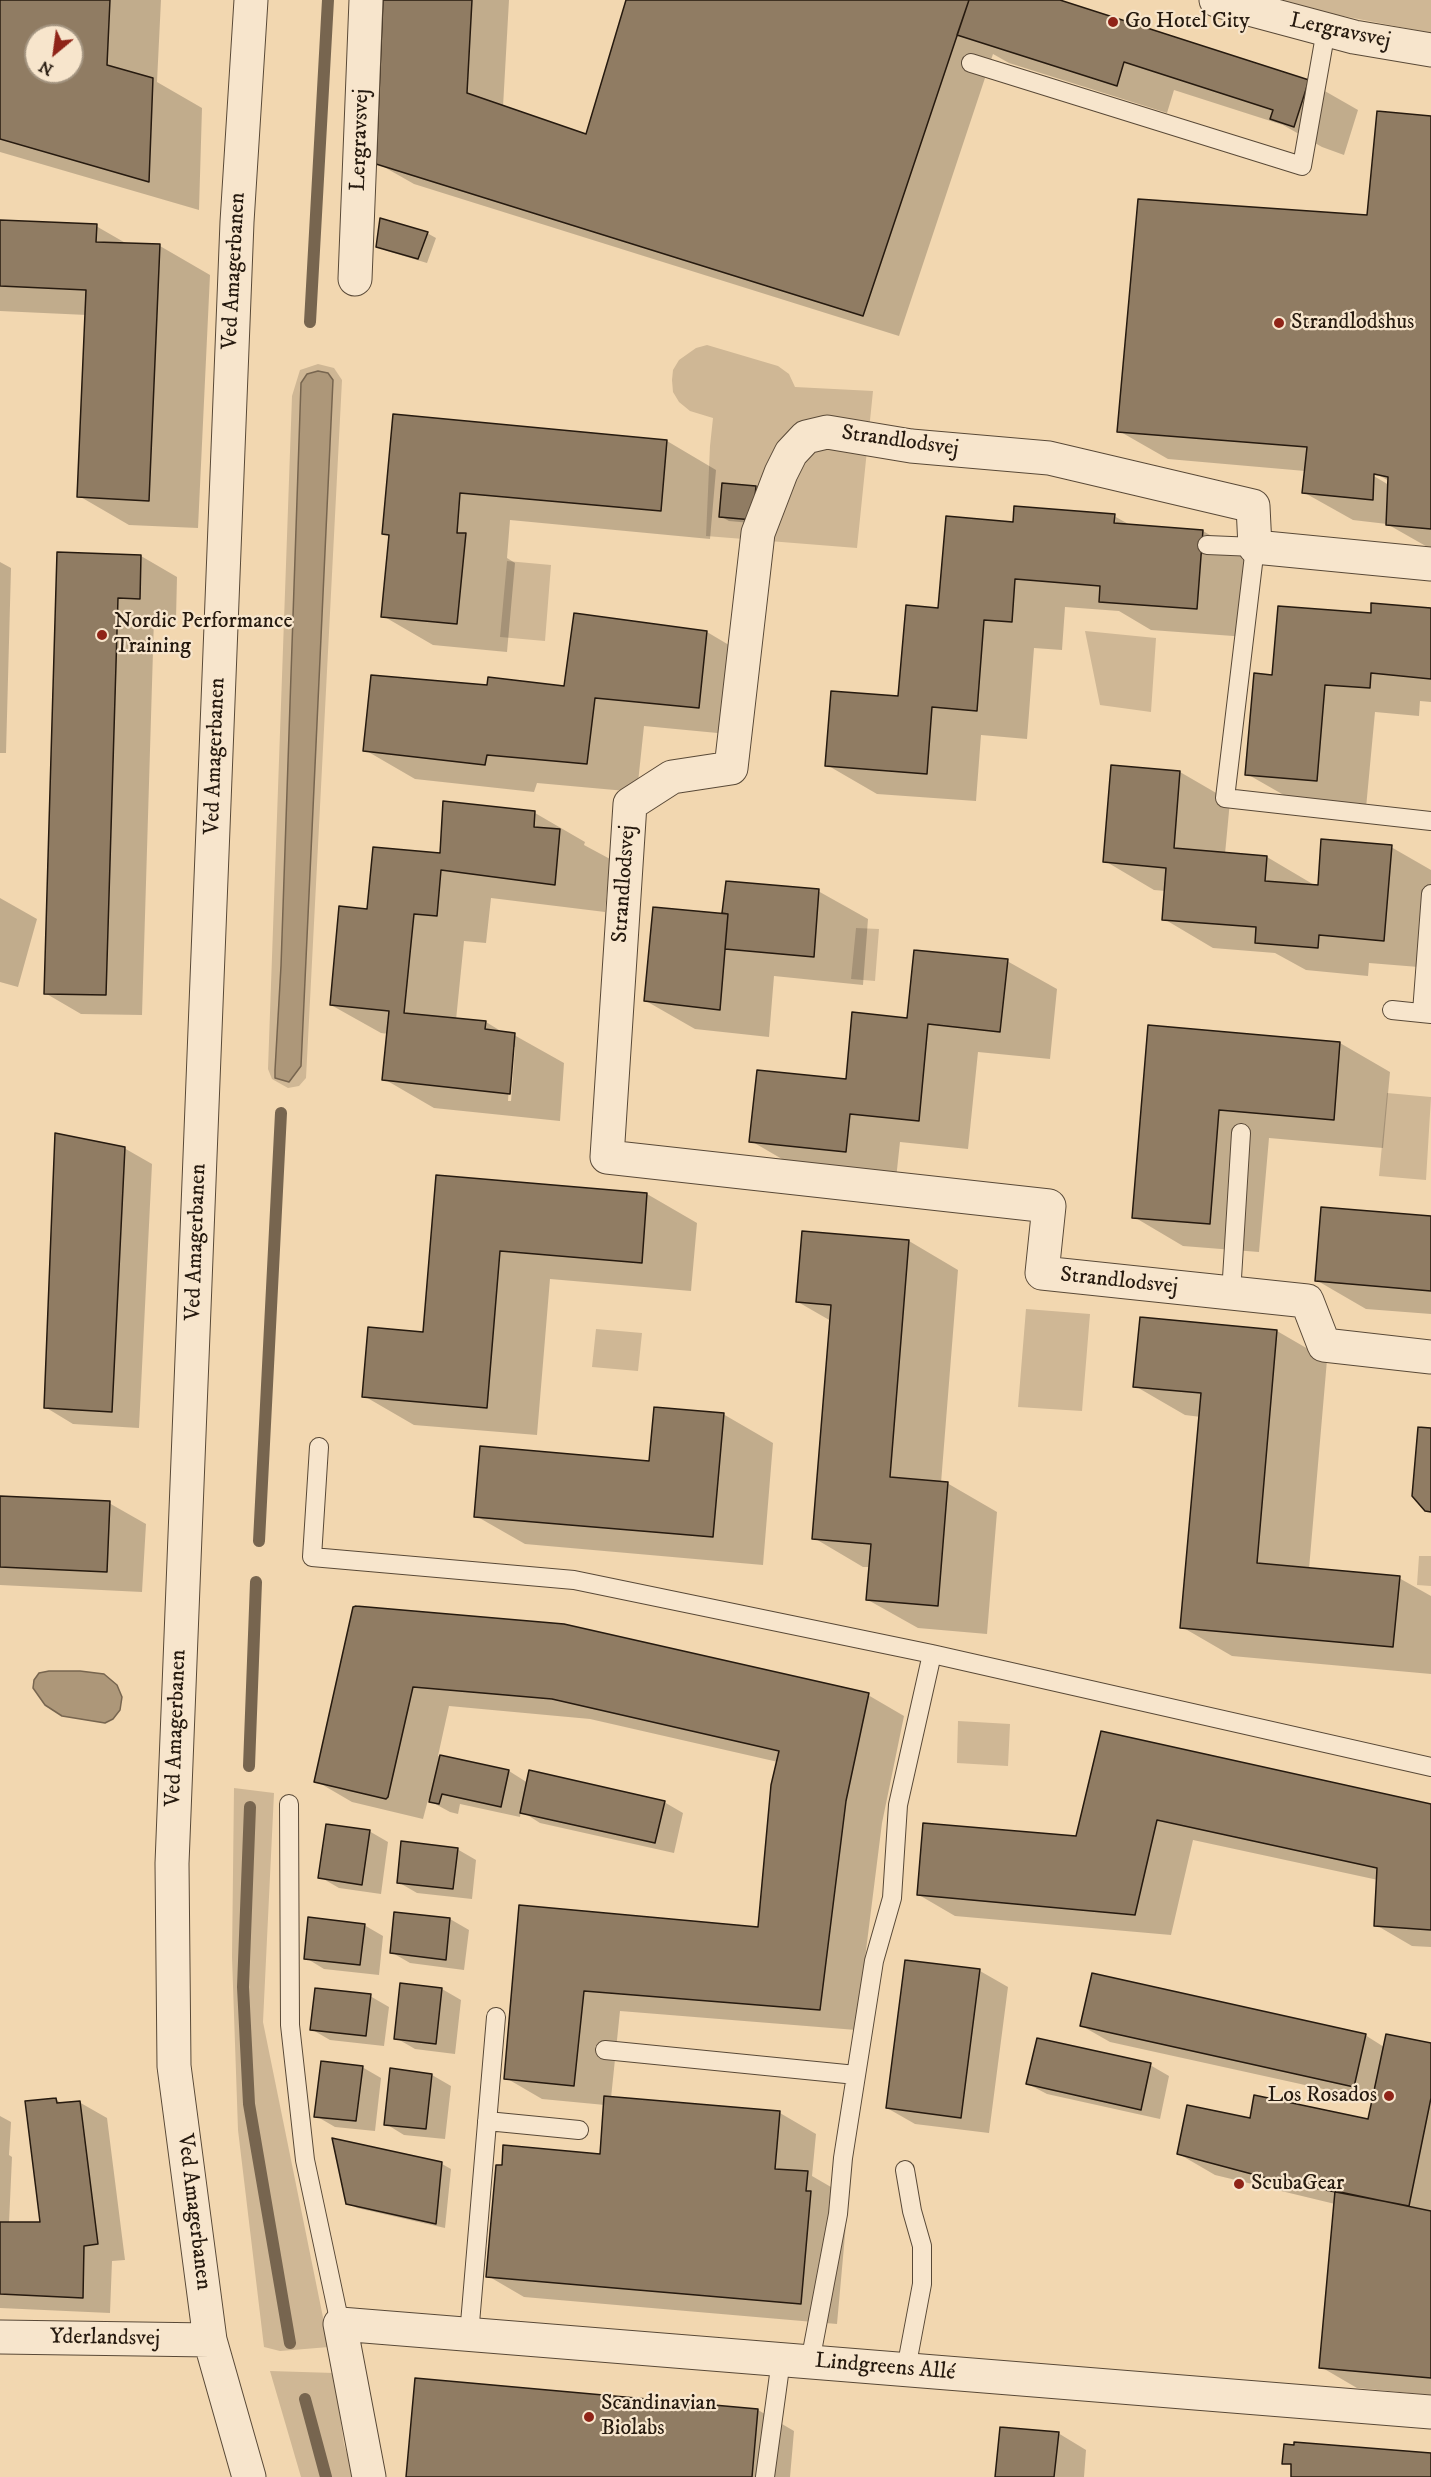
<!DOCTYPE html>
<html>
<head>
<meta charset="utf-8">
<style>
	body { margin:0 }
	#map { position:relative; width:1431px; height:2477px; overflow:hidden; background:#f2d7b0; font-family:"IM FELL DW Pica",serif }
	canvas { display:block }
	.north { position:absolute; left:24px; top:24px; width:60px; height:60px; box-sizing:border-box; background:#f7e5cc; border:2px solid #a39480; border-radius:50%; rotate:209deg; font-size:16px; font-weight:700; line-height:24px; text-align:center; color:#261a0f }
	.north::after { content:''; display:block; margin:auto; width:21px; height:27px; background:#8f2418; clip-path:polygon(50% 0,100% 100%,50% 72%,0 100%) }
</style>
</head>
<body>
<div id="map">
<canvas width="1431" height="2477"></canvas>
<div class="north">N</div>
</div>
<script>
const ctx = document.querySelector('canvas').getContext('2d');
ctx.lineJoin = 'round';
function paint(path, color) { ctx.fillStyle = color; ctx.fill(path, 'evenodd'); }
const toPath = rows => new Path2D(rows.map(r => 'M' + r).join(''));
function trace(path, color, width, dash) { ctx.strokeStyle = color; ctx.lineWidth = width; ctx.lineCap = dash ? 'butt' : 'round'; ctx.setLineDash(dash || []); ctx.stroke(path); }
function label(font, color, halo, rows, align = 'center') {
  ctx.font = font + ' "IM FELL DW Pica",serif'; ctx.lineWidth = 4.5; ctx.setLineDash([]); ctx.textBaseline = 'middle'; ctx.strokeStyle = halo; ctx.fillStyle = color; for (const [text, x, y, turn = 0] of rows) {
    ctx.save(); ctx.translate(x, y); ctx.rotate((+turn || 0) * Math.PI / 180); ctx.textAlign = isNaN(turn) ? turn : align; if (halo) ctx.strokeText(text, 0, 0); ctx.fillText(text, 0, 0); ctx.restore();
  }
}
const green = toPath([
	[1260,0,1431,0,1431,33],
	[707,345,778,366,789,374,795,387,873,391,857,548,706,536,710,446,713,418,690,411,679,402,673,392,672,380,673,370,679,360,696,348],
	[318,364,334,368,342,380,306,1078,299,1086,288,1088,272,1079,268,1069,292,396,300,370],
	[507,561,551,565,545,641,500,637],
	[1085,631,1156,638,1151,712,1100,705],
	[856,928,879,929,875,981,851,979],
	[1387,1093,1431,1097,1426,1180,1379,1176],
	[1026,1309,1090,1314,1082,1411,1018,1407],
	[596,1329,642,1333,638,1371,592,1367],
	[1419,1556,1431,1556,1431,1586,1417,1585],
	[958,1721,1010,1724,1008,1766,957,1763],
	[234,1788,274,1793,263,2022,329,2347,280,2351,264,2347,238,2130,232,1957],
	[270,2371,334,2373,344,2444,354,2477,301,2477]
]);
const water = toPath([
	[318,371,328,373,333,380,301,1066,289,1082,275,1078,275,1070,281,966,301,383,307,374,318,371],
	[49,1671,80,1671,104,1674,117,1685,122,1697,120,1710,113,1719,105,1723,62,1716,45,1705,33,1688,34,1680,39,1673,49,1671]
]);
const shadow = toPath([
	[0,0,161,0,157,82,202,108,199,210,0,152],
	[36,36,72,36,72,72,36,72],
	[384,0,509,0,503,107,587,136,628,0,1056,0,1309,82,1358,110,1344,155,1322,147,1283,125,1174,90,1167,113,1009,63,993,54,899,336,414,184,377,163],
	[1431,117,1431,549,1387,524,1353,520,1303,492,1305,471,1168,459,1119,431,1368,216],
	[1368,469,1389,481,1389,485,1367,472],
	[0,221,96,226,129,245,160,246,210,275,198,528,129,525,79,496,87,315,0,311],
	[427,233,436,238,427,263,387,251,378,246],
	[395,416,667,441,716,470,710,539,510,520,507,558,515,563,507,652,433,645,383,616,391,537,384,533],
	[755,487,764,493,761,524,729,521,720,516],
	[1114,516,1132,526,1203,531,1253,560,1247,637,1151,630,1119,611,1065,607,1062,650,1034,648,1027,739,981,735,976,801,877,794,827,765,900,698,940,610,1014,524],
	[59,553,141,556,177,577,176,619,154,618,142,1015,81,1014,45,993],
	[0,562,11,568,6,753,0,753],
	[1431,610,1431,702,1420,701,1419,716,1375,712,1366,808,1296,802,1247,774,1273,676,1372,615],
	[707,632,756,661,749,736,644,726,637,792,537,783,534,792,415,779,365,750,488,687,565,688],
	[1180,772,1230,801,1225,854,1267,857,1316,886,1391,847,1431,870,1431,968,1369,963,1368,976,1306,970,1275,953,1213,948,1164,919,1166,891,1154,890,1105,861],
	[444,803,535,813,585,842,584,845,610,859,605,912,491,898,486,943,464,941,456,1020,486,1022,504,1033,514,1035,564,1063,560,1121,434,1108,384,1079,388,1034,381,1033,331,1005,368,910,442,855],
	[512,1047,515,1047,511,1101,508,1101],
	[727,883,818,891,868,919,863,985,774,976,769,1037,695,1029,646,1001,724,914],
	[0,898,37,919,18,987,0,982],
	[1007,961,1057,989,1050,1059,978,1052,968,1149,900,1142,896,1179,801,1170,751,1141,847,1080,908,1019],
	[1150,1026,1340,1043,1390,1072,1383,1148,1269,1138,1259,1252,1183,1246,1134,1217],
	[124,1148,152,1164,139,1428,73,1424,45,1407],
	[438,1176,647,1194,697,1223,691,1291,550,1279,537,1435,414,1425,364,1396,424,1333],
	[1431,1218,1431,1314,1366,1309,1316,1280],
	[909,1241,958,1270,941,1483,947,1483,997,1512,987,1634,918,1628,868,1600,870,1567,863,1567,814,1538,831,1321,798,1302],
	[1141,1319,1277,1331,1327,1360,1309,1569,1399,1578,1431,1596,1431,1674,1232,1656,1182,1627,1201,1417,1185,1415,1135,1386],
	[723,1414,773,1443,763,1565,525,1544,476,1516,650,1463],
	[0,1497,109,1503,146,1524,142,1592,0,1585],
	[354,1608,868,1695,904,1716,882,1823,856,2030,620,2011,611,2098,780,2113,816,2134,812,2176,843,2194,847,2213,837,2324,524,2297,488,2276,601,2155,605,2105,542,2099,506,2078,521,1907,759,1929,778,1762,590,1719,449,1706,438,1756,509,1771,528,1783,664,1802,683,1813,674,1853,540,1823,521,1811,520,1817,460,1804,458,1814,450,1812,428,1800,423,1819,352,1802,316,1781],
	[1102,1733,1431,1806,1431,1947,1412,1946,1376,1925,1378,1880,1193,1840,1171,1935,955,1916,919,1895,1077,1838],
	[369,1831,388,1842,381,1894,339,1888,320,1877],
	[457,1849,476,1860,472,1899,417,1893,398,1882],
	[396,1913,450,1919,469,1930,464,1970,410,1963,391,1952],
	[364,1925,383,1936,379,1975,324,1969,306,1958],
	[980,1971,1008,1987,989,2133,915,2124,887,2108],
	[442,1989,461,2000,455,2054,415,2049,396,2038],
	[370,1996,389,2007,384,2046,330,2040,311,2029],
	[1082,2026,1365,2035,1384,2047,1431,2045,1431,2395,1357,2388,1321,2367,1335,2204,1215,2175,1179,2154,1251,2120,1369,2121,1373,2100,1110,2042],
	[1150,2065,1169,2076,1160,2119,1047,2094,1028,2084],
	[362,2067,381,2078,375,2131,335,2127,316,2116],
	[432,2075,451,2086,445,2139,404,2135,386,2124],
	[55,2099,63,2104,79,2102,107,2118,125,2260,112,2261,110,2313,0,2308,0,2116,11,2122,9,2155,12,2157,9,2223,42,2224],
	[442,2164,451,2169,445,2228,357,2208,348,2203],
	[758,2410,794,2431,790,2477,407,2477],
	[1058,2433,1086,2450,1084,2477,997,2477]
]);
const stream = toPath([
	[310,322,328,0],
	[259,1541,281,1113],
	[249,1766,256,1582],
	[250,1807,243,1987,249,2104,290,2343],
	[305,2399,326,2477]
]);
const building = toPath([
	[0,0,110,0,107,65,153,78,149,182,0,139,0,0],
	[36,36,72,36,72,72,36,72,36,36],
	[383,0,472,0,467,93,586,134,626,0,969,0,863,316,376,164,383,0],
	[969,0,1060,0,1309,80,1294,127,1270,119,1273,110,1124,62,1117,86,957,35,969,0],
	[1377,111,1431,116,1431,529,1386,525,1388,477,1374,474,1373,500,1302,493,1307,447,1117,432,1138,199,1367,215,1377,111],
	[380,218,428,232,418,259,376,247,380,218],
	[0,220,97,224,96,242,160,244,149,501,77,497,86,290,0,286,0,220],
	[393,414,667,440,661,511,460,493,457,533,466,533,457,624,381,617,389,535,382,534,393,414],
	[722,483,756,486,753,520,719,517,722,483],
	[1014,506,1115,514,1114,523,1203,530,1197,609,1099,602,1100,586,1015,579,1012,622,984,620,977,711,932,707,927,774,825,766,831,691,898,696,906,605,938,608,946,516,1013,522,1014,506],
	[57,552,141,555,140,599,118,598,106,995,44,994,57,552],
	[1371,603,1431,608,1431,679,1371,673,1370,688,1325,685,1317,781,1245,775,1254,673,1272,675,1278,606,1371,613,1371,603],
	[574,613,707,631,699,708,595,698,587,764,487,755,485,765,363,751,371,675,487,685,488,677,564,686,574,613],
	[1111,765,1180,771,1174,848,1267,856,1265,881,1318,885,1321,839,1392,845,1384,941,1319,935,1318,948,1255,943,1256,927,1162,920,1166,868,1103,862,1111,765],
	[443,801,535,811,534,827,560,829,555,885,441,870,437,916,414,914,404,1013,486,1021,485,1029,515,1033,510,1094,382,1080,389,1011,330,1005,339,906,367,909,373,847,440,853,443,801],
	[726,881,819,889,814,957,725,949,728,914,722,913,726,881],
	[653,907,728,914,720,1010,644,1001,653,907],
	[914,950,1008,959,1000,1032,928,1024,919,1121,850,1114,846,1152,749,1142,757,1070,846,1079,852,1012,907,1018,914,950],
	[1148,1025,1340,1042,1334,1120,1219,1110,1210,1224,1132,1218,1148,1025],
	[55,1133,125,1147,112,1412,44,1408,55,1133],
	[436,1175,647,1193,642,1263,500,1251,487,1408,362,1397,368,1327,423,1332,436,1175],
	[1321,1207,1431,1216,1431,1291,1315,1281,1321,1207],
	[802,1231,909,1240,890,1477,948,1482,938,1606,866,1600,871,1544,812,1539,831,1305,796,1302,802,1231],
	[1140,1317,1277,1330,1257,1563,1400,1576,1393,1647,1180,1628,1201,1393,1133,1387,1140,1317],
	[654,1407,724,1413,713,1537,474,1517,480,1446,649,1461,654,1407],
	[1418,1427,1431,1428,1431,1512,1425,1511,1412,1496,1418,1427],
	[0,1496,110,1501,107,1572,0,1567,0,1496],
	[356,1606,564,1624,869,1693,846,1801,820,2010,584,1991,574,2086,504,2079,519,1905,758,1927,771,1785,779,1751,552,1699,413,1687,388,1797,386,1799,314,1782,353,1607,356,1606],
	[1101,1731,1431,1804,1431,1930,1374,1926,1377,1868,1157,1820,1135,1915,917,1895,923,1823,1076,1836,1101,1731],
	[440,1755,509,1770,501,1807,442,1794,439,1804,429,1802,440,1755],
	[529,1770,665,1801,655,1843,520,1813,529,1770],
	[326,1824,370,1830,362,1885,318,1878,326,1824],
	[401,1841,458,1848,453,1889,397,1883,401,1841],
	[394,1912,450,1918,446,1960,390,1953,394,1912],
	[308,1917,365,1924,360,1965,304,1959,308,1917],
	[905,1960,980,1969,961,2118,886,2108,905,1960],
	[1092,1973,1366,2034,1354,2087,1080,2026,1092,1973],
	[400,1983,442,1988,436,2044,394,2039,400,1983],
	[315,1988,371,1994,366,2036,310,2030,315,1988],
	[1386,2034,1431,2043,1431,2098,1409,2206,1278,2181,1177,2154,1187,2105,1250,2118,1254,2095,1368,2119,1386,2034],
	[1037,2038,1151,2063,1141,2110,1026,2084,1037,2038],
	[321,2061,363,2066,356,2121,314,2117,321,2061],
	[390,2068,432,2074,426,2129,384,2125,390,2068],
	[604,2096,780,2111,775,2169,808,2171,806,2191,811,2191,801,2304,486,2277,496,2165,502,2165,503,2145,600,2154,604,2096],
	[56,2098,57,2103,80,2101,98,2244,84,2246,83,2298,0,2294,0,2222,40,2222,25,2101,56,2098],
	[332,2138,442,2162,436,2224,346,2204,332,2138],
	[1335,2191,1431,2211,1431,2378,1319,2368,1335,2191],
	[415,2378,758,2409,752,2477,406,2477,415,2378],
	[1000,2427,1059,2432,1054,2477,995,2477,1000,2427],
	[1294,2442,1431,2453,1431,2477,1291,2477,1291,2464,1282,2464,1284,2444,1294,2445,1294,2442]
]);
const lane = toPath([
	[971,63,1302,166,1326,30],
	[1207,545,1255,547,1225,798,1431,821],
	[1392,1010,1431,1014],
	[1422,1012,1431,894],
	[1231,1294,1241,1133],
	[319,1447,312,1557,574,1580,932,1654,1431,1767],
	[289,1804,290,2025,305,2160,340,2324],
	[605,2050,856,2075],
	[487,2121,579,2130],
	[905,2170,912,2211,922,2246,922,2284,906,2369],
	[469,2335,496,2017],
	[810,2362,838,2214,843,2158,874,1961,892,1898,898,1805,932,1654],
	[765,2477,781,2360]
]);
const street = toPath([
	[1216,0,1354,37,1431,50],
	[355,279,366,0],
	[1431,564,1255,547,1253,506,1049,458,911,446,827,432,806,437,791,453,781,473,758,533,731,768,672,777,630,804,607,1157,1049,1206,1042,1273,1307,1301,1324,1345,1431,1357],
	[0,2337,210,2340],
	[249,2477,210,2340,174,2066,172,1863,237,222,251,0],
	[369,2477,340,2324,1431,2412]
]);
const markers = [
	[1113,22,6,"#8f2418"],
	[1279,323,6,"#8f2418"],
	[102,635,6,"#8f2418"],
	[1389,2096,6,"#8f2418"],
	[1239,2184,6,"#8f2418"],
	[589,2417,6,"#8f2418"]
];
const poiNames = [
	["Go Hotel City",1125,22],
	["Strandlodshus",1291,323],
	["Nordic Performance",114,622],
	["Training",114,647],
	["Los Rosados",1377,2096,"right"],
	["ScubaGear",1251,2184],
	["Scandinavian",601,2404],
	["Biolabs",601,2429]
];
const streetNames = [
	["Lergravsvej",1340,32,12],
	["Lergravsvej",361,140,-88],
	["Ved Amagerbanen",235,271,-87],
	["Strandlodsvej",900,442,8],
	["Ved Amagerbanen",216,756,-88],
	["Strandlodsvej",625,884,-86],
	["Ved Amagerbanen",197,1242,-88],
	["Strandlodsvej",1119,1282,6],
	["Ved Amagerbanen",177,1728,-88],
	["Ved Amagerbanen",193,2212,83],
	["Yderlandsvej",105,2339,1],
	["Lindgreens Allé",885,2368,5]
];
paint(green, '#cfb795');
paint(water, '#ad9779');
trace(water, '#77654f', 1.5);
paint(shadow, '#0003');
trace(stream, '#77654f', 12);
paint(building, '#907c63');
trace(building, '#261a0f', 1.5);
trace(lane, '#594937', 20);
trace(street, '#594937', 35);
trace(lane, '#f7e5cc', 18);
trace(street, '#f7e5cc', 33);
for (const [x, y, r, color] of markers) { const dot = new Path2D(); dot.arc(x, y, r, 0, 2 * Math.PI); ctx.fillStyle = color; ctx.fill(dot); trace(dot, '#f7e5cc', 2); }
label('22px', '#261a0f', '#f7e5cc', poiNames, 'left');
label('22px', '#261a0f', '#f7e5cc', streetNames);
</script>
</body>
</html>
